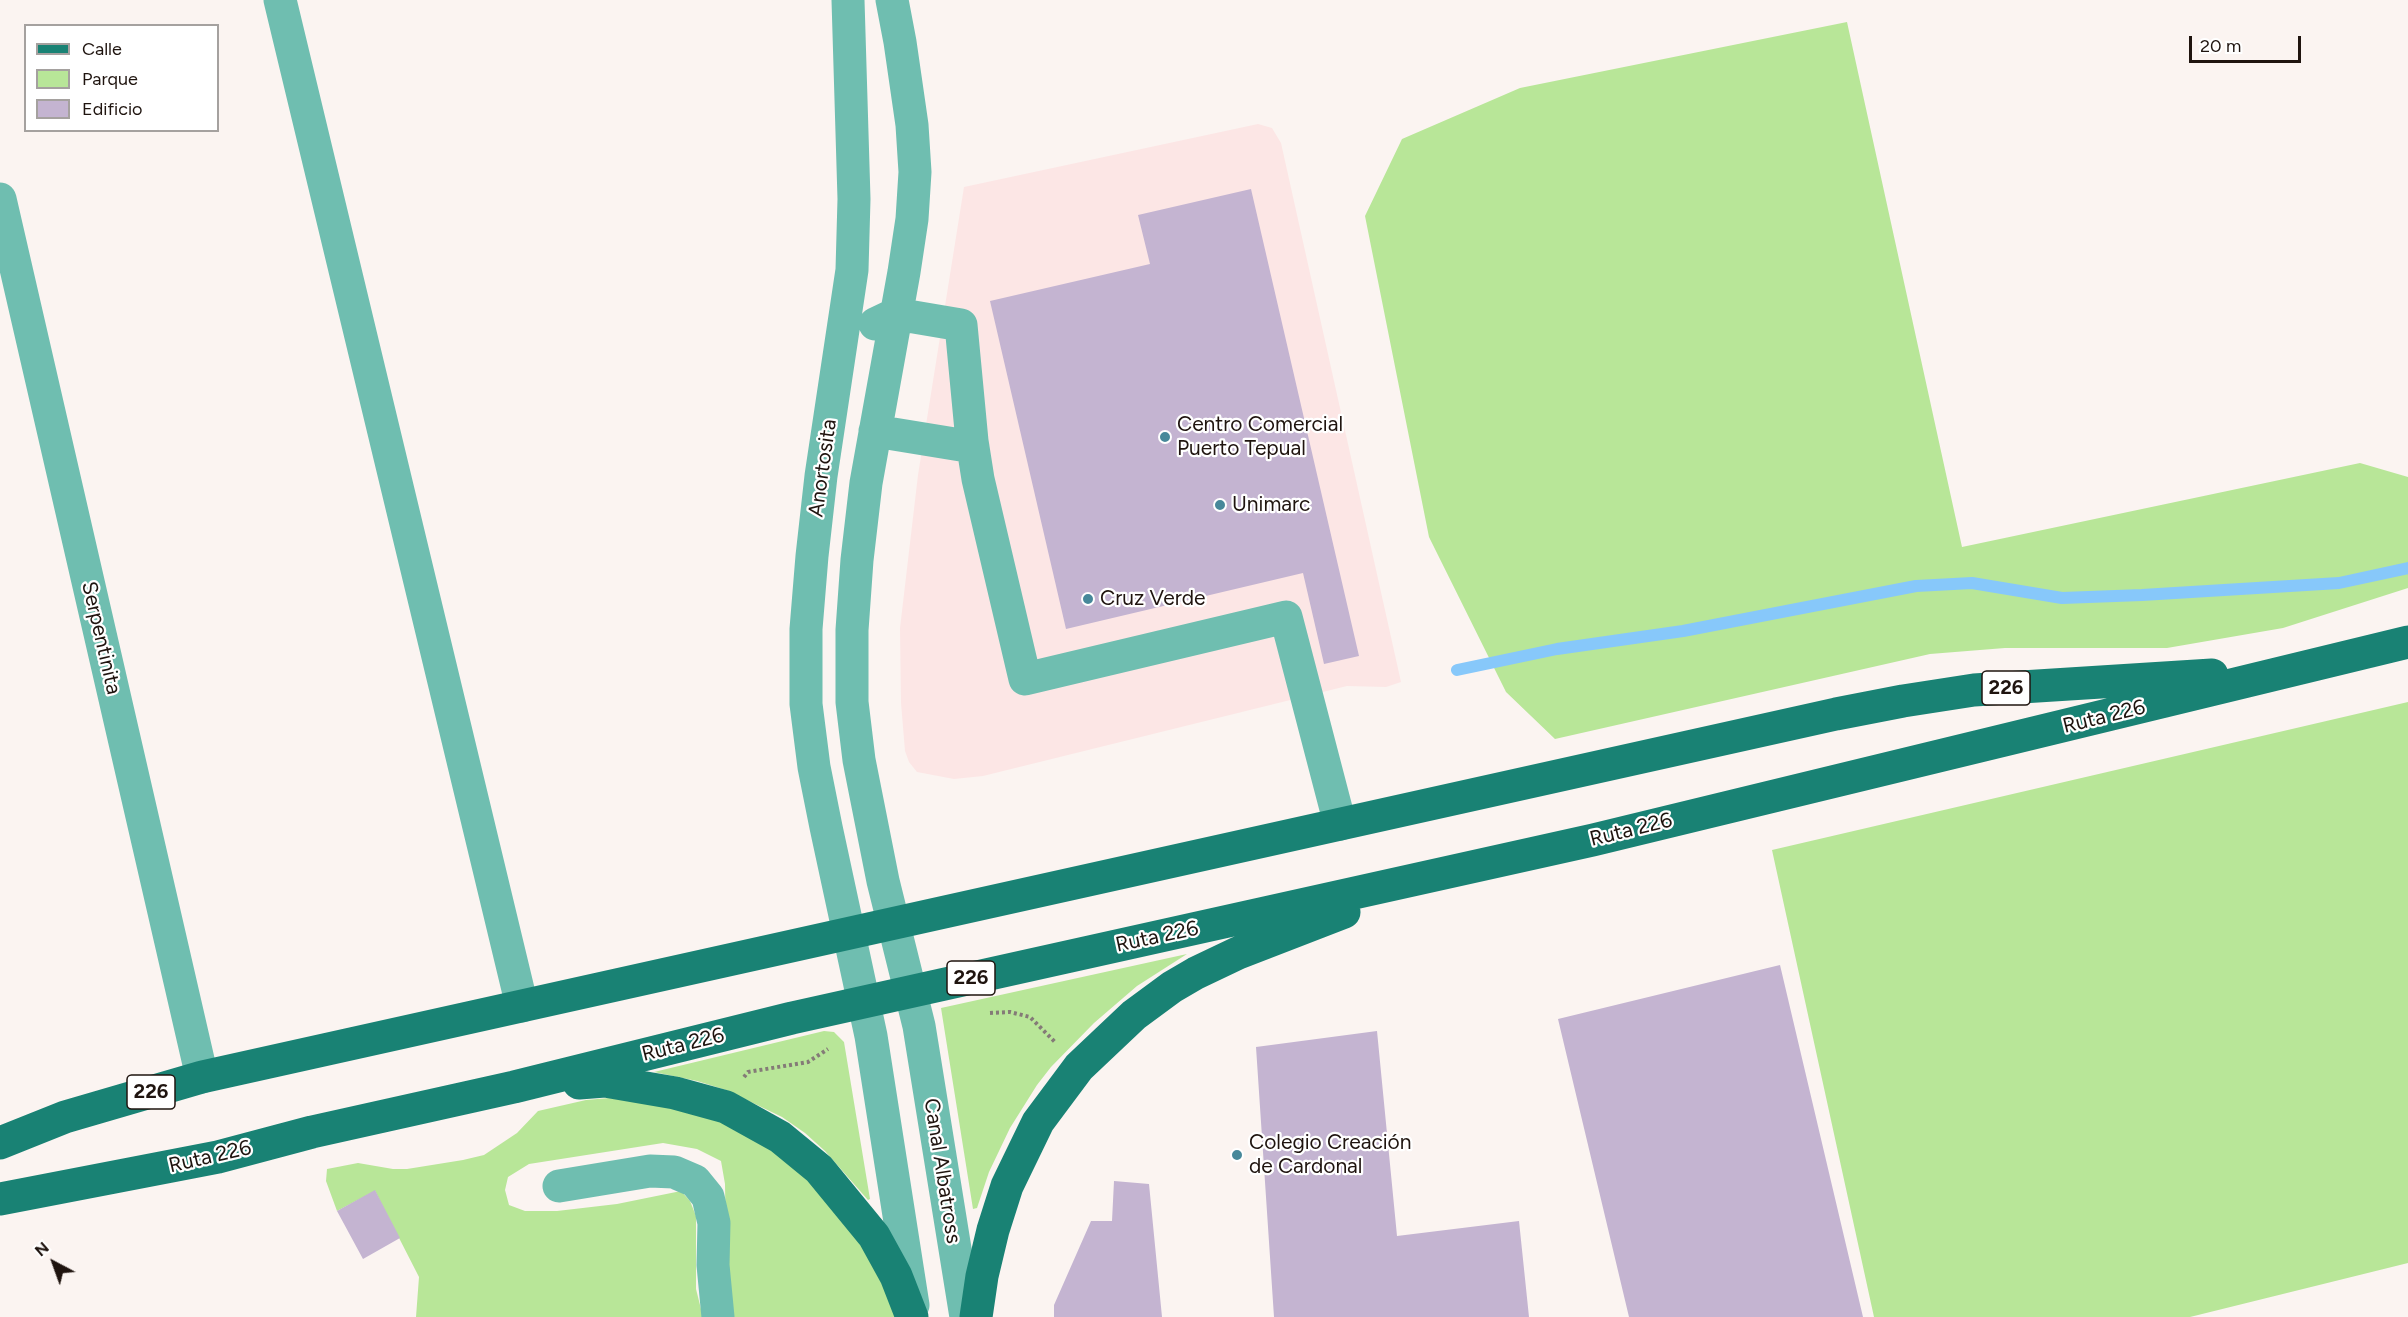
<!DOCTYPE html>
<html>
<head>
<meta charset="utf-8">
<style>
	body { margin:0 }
	#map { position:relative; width:2408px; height:1317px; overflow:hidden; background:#fbf4f1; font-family:Figtree,sans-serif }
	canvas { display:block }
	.legend { position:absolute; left:24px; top:24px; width:195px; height:108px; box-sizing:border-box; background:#fff; border:2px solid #a5a19f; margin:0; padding:8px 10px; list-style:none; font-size:18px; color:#1f140f }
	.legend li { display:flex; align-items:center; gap:12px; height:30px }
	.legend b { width:30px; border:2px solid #a5a19f }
	.north { position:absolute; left:24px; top:1233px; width:60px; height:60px; -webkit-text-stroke:4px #fff; paint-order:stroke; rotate:319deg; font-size:16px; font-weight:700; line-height:24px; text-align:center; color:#1f140f }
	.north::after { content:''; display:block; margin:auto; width:21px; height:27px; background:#1f140f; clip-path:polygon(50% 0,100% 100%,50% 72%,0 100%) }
	.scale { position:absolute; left:2189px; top:36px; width:112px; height:27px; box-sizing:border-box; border:3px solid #1f140f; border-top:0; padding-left:8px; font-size:18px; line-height:21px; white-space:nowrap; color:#1f140f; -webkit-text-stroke:4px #fff; paint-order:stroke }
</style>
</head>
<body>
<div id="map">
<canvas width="2408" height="1317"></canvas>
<ul class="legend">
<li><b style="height:8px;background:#198274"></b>Calle</li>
<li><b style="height:16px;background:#b8e698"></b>Parque</li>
<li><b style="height:16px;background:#c4b4d1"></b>Edificio</li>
</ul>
<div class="north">N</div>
<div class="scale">20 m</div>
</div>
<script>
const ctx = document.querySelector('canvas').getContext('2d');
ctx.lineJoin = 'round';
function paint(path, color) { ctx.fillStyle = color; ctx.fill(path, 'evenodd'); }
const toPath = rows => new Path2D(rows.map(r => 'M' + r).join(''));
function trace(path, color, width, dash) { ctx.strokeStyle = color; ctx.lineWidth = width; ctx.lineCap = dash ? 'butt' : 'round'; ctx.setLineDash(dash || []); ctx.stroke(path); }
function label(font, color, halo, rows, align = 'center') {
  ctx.font = font + ' Figtree,sans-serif'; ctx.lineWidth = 4.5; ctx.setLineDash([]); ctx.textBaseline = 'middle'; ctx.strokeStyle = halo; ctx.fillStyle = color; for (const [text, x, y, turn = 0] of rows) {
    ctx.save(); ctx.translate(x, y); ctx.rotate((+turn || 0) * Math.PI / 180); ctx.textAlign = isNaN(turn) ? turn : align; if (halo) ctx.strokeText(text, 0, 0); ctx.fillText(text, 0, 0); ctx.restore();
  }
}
const commercial = toPath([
	[1258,124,1272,128,1281,143,1401,682,1386,687,1347,686,983,776,954,779,917,772,909,762,905,751,901,703,900,628,918,475,964,187]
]);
const green = toPath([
	[1847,22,1962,547,2360,463,2408,477,2408,588,2283,628,2167,648,2005,648,1930,654,1555,739,1506,692,1429,537,1365,216,1402,139,1520,88],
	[2408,702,2408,1263,2190,1317,1874,1317,1772,850],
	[1187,954,1137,986,1094,1023,1051,1067,1037,1085,1010,1128,989,1172,977,1208,973,1209,941,1008],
	[824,1031,834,1032,844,1042,870,1199,868,1200,825,1151,805,1133,782,1117,726,1090,697,1081,654,1072],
	[609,1098,711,1113,806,1171,880,1267,895,1317,727,1317,725,1184,721,1161,697,1149,663,1143,529,1164,508,1177,505,1190,509,1205,525,1211,557,1211,617,1204,681,1191,690,1201,696,1216,696,1289,703,1317,416,1317,419,1277,375,1191,337,1211,326,1181,327,1169,358,1163,393,1169,407,1169,463,1160,484,1155,517,1133,538,1111,586,1100]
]);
const stream = toPath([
	[1457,670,1557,649,1683,631,1916,586,1972,583,2062,598,2142,595,2339,583,2408,568]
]);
const building = toPath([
	[1251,189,1359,656,1324,664,1303,573,1066,629,990,301,1150,264,1138,215],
	[1780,965,1863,1317,1629,1317,1558,1019],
	[1377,1031,1397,1236,1519,1221,1529,1317,1274,1317,1256,1047],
	[1114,1181,1149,1184,1162,1317,1054,1317,1054,1305,1091,1221,1112,1221],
	[375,1190,400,1238,363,1259,337,1211]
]);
const path = toPath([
	[990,1013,1010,1012,1030,1017,1055,1042],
	[744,1077,748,1072,808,1062,828,1049]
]);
const minor = toPath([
	[280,0,522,1006],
	[848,0,854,199,852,270,821,476,812,556,806,629,806,704,814,767,826,827,871,1036,913,1305],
	[892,0,900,42,912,125,915,172,912,219,904,272,866,483,857,560,852,630,852,702,859,760,883,881,919,1026,966,1317],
	[0,199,202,1077],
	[875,324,896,314,961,325,972,441,978,479,1025,679,1286,617,1340,824],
	[875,431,973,447],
	[559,1186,650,1171,674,1172,695,1181,708,1197,714,1223,713,1265,718,1317]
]);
const major = toPath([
	[579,1083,605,1081,675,1093,726,1107,780,1137,819,1169,874,1236,896,1276,912,1317],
	[0,1143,65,1117,202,1077,1836,714,1903,701,1974,690,2212,675],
	[0,1199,218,1157,312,1132,514,1087,792,1018,1593,840,2408,642],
	[976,1317,982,1276,993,1230,1007,1186,1038,1122,1079,1067,1134,1015,1172,987,1196,973,1238,953,1344,912]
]);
const markers = [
	[1165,437,6,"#47889a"],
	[1220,505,6,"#47889a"],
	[1088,599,6,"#47889a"],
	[1237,1155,6,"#47889a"]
];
const shields = [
	[2006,688,48],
	[971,978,48],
	[151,1092,48]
];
const shieldNames = [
	["226",2006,688],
	["226",971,978],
	["226",151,1092]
];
const poiNames = [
	["Centro Comercial",1177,425],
	["Puerto Tepual",1177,449],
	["Unimarc",1232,505],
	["Cruz Verde",1100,599],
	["Colegio Creación",1249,1143],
	["de Cardonal",1249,1167]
];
const streetNames = [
	["Anortosita",823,468,-82],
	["Serpentinita",101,638,77],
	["Ruta 226",2104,717,-14],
	["Ruta 226",1631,830,-14],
	["Ruta 226",1157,937,-12],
	["Ruta 226",683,1045,-14],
	["Ruta 226",210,1157,-13],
	["Canal Albatross",942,1171,81]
];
paint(commercial, '#fce6e5');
paint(green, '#b8e698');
trace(stream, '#87c8fa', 12);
paint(building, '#c4b4d1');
trace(path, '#847b77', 4, [3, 3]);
trace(minor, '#6fbeb0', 33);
trace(major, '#198274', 33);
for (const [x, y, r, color] of markers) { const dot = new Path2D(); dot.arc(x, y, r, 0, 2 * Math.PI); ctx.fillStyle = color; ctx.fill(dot); trace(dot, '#fff', 2); }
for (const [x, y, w] of shields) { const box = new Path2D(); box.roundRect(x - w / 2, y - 17, w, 34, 4.5); ctx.fillStyle = '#fff'; ctx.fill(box); trace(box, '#1f140f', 1.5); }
label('bold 20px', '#1f140f', null, shieldNames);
label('21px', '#1f140f', '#fff', poiNames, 'left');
label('21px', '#1f140f', '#fff', streetNames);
</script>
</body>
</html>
